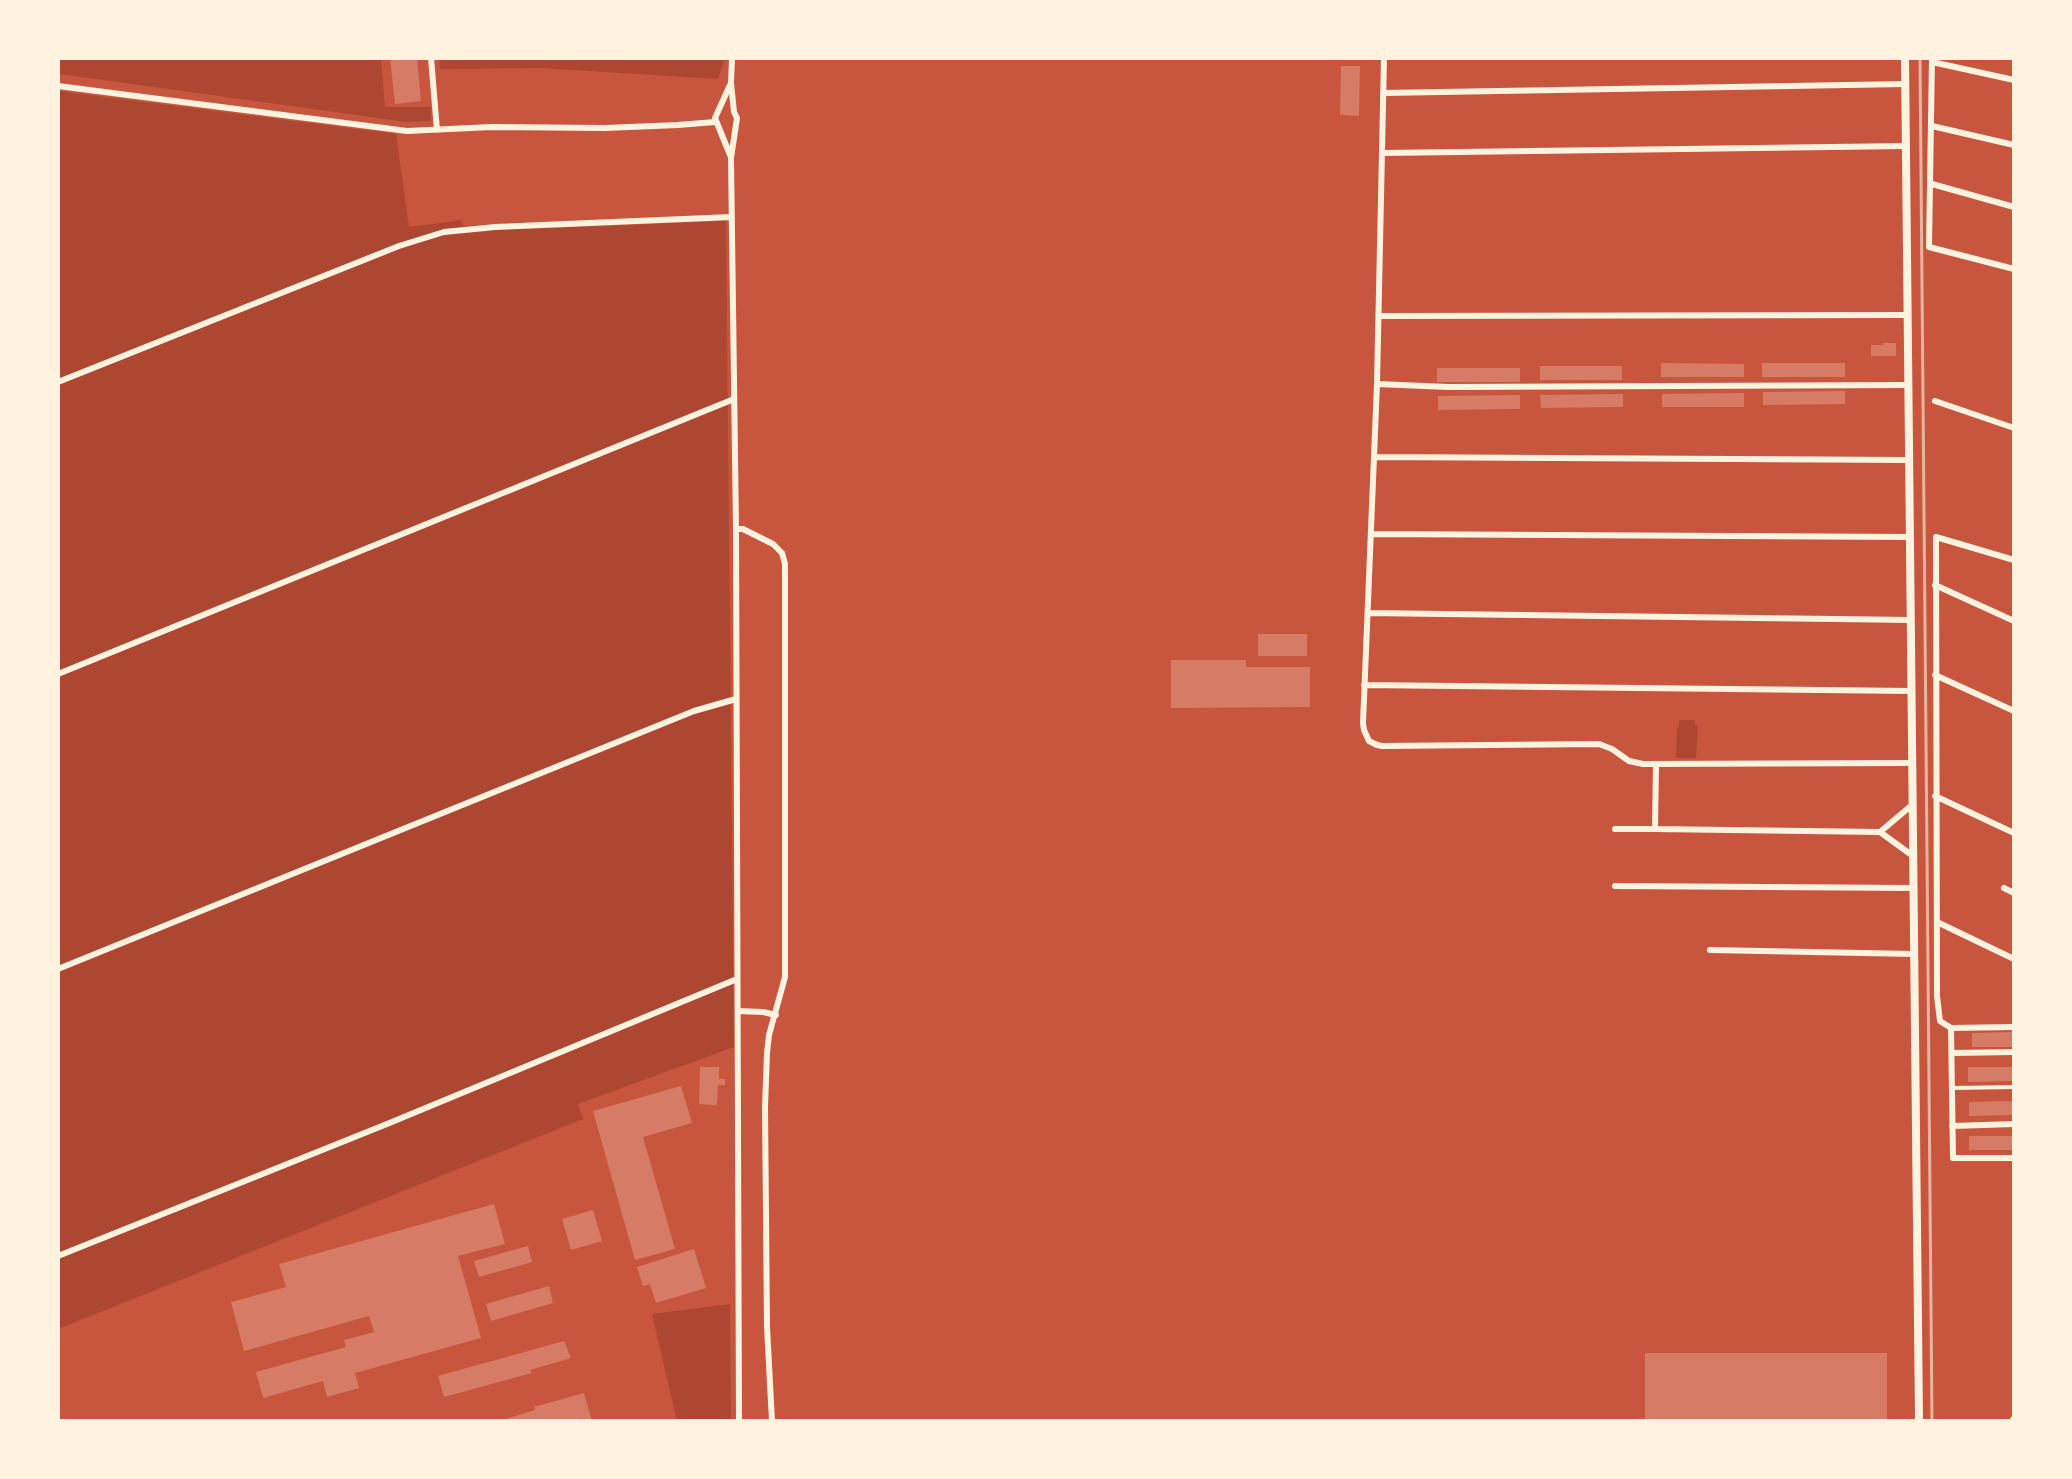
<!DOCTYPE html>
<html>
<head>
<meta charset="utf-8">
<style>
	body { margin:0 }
	#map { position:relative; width:2072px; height:1479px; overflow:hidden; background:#c8553d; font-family:Lato,sans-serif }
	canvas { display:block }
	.frame { position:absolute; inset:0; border:60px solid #fff3e0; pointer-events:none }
</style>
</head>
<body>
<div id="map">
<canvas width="2072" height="1479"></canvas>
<div class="frame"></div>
</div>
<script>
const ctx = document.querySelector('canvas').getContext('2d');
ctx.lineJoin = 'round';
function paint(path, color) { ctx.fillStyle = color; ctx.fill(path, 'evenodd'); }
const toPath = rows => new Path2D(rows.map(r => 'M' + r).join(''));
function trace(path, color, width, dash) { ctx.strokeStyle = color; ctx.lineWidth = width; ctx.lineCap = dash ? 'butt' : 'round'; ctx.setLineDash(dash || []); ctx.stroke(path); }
const green = toPath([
	[60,58,381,58,385,107,431,107,431,121,407,122,60,74],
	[439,58,725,58,718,79,540,68,440,69],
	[58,91,396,134,409,227,462,220,463,226,524,222,525,229,726,221,734,1047,578,1104,583,1119,58,1329],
	[1679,720,1695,720,1695,725,1698,725,1696,758,1676,758,1677,728,1679,727],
	[730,1304,731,1421,677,1421,652,1314]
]);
const building = toPath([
	[390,58,417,58,421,101,395,104],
	[1341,66,1360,66,1359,116,1340,115],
	[1883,343,1896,343,1896,356,1871,356,1871,345,1883,345],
	[1661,363,1744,364,1744,377,1661,377],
	[1762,363,1845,363,1845,377,1762,377],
	[1540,366,1622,366,1622,380,1540,380],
	[1437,368,1520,368,1520,382,1437,382],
	[1845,391,1845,404,1763,405,1763,392],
	[1744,393,1744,407,1662,407,1662,394],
	[1623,394,1623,407,1541,408,1540,395],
	[1520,395,1520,409,1438,410,1438,396],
	[1258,634,1307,634,1307,656,1258,656],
	[1171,660,1246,660,1246,667,1310,667,1310,707,1171,708],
	[2014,1032,2014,1047,1972,1047,1972,1033],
	[700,1067,719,1067,719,1079,725,1079,725,1085,718,1085,717,1105,699,1104],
	[1968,1067,2014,1067,2014,1081,1968,1082],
	[681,1086,692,1123,643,1137,675,1249,635,1260,593,1111],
	[2014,1101,2014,1115,1969,1116,1969,1102],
	[1969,1136,2014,1136,2014,1150,1969,1150],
	[494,1204,505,1244,458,1256,481,1338,355,1373,359,1388,327,1397,323,1381,263,1398,256,1372,346,1347,344,1340,374,1332,369,1316,244,1351,231,1302,286,1287,279,1264],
	[593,1210,602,1241,571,1250,562,1219],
	[528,1246,532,1262,479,1277,474,1261],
	[694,1249,706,1288,656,1303,650,1284,643,1286,637,1267],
	[549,1286,553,1303,491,1321,486,1304],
	[564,1341,571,1358,530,1370,532,1373,444,1397,438,1376],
	[1645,1353,1887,1353,1887,1421,1645,1421],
	[584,1393,592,1421,500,1421,535,1410,534,1407]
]);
const pedestrian = toPath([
	[1952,1088,2014,1087]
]);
const minor = toPath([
	[431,58,437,130],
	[732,58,731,83,734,112,737,118,731,158,736,529,739,1421],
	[1384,58,1377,384,1363,723,1364,730,1369,741,1377,745,1382,746,1599,744,1612,749,1629,761,1643,764,1912,763],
	[1932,58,1929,247,2014,269],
	[1932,62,2014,80],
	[58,86,407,131,492,127,605,128,678,125,715,122],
	[1383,93,1905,84],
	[1932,126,2014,145],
	[1383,153,1906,146],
	[730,155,715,118,730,85],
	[1932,184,2014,207],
	[1379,316,1908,315],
	[58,382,399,246,444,232,495,227,731,217],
	[1377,384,1448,387,1908,385],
	[1935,401,2014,428],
	[1375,457,1909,460],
	[736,529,743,529,773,544,782,553,785,564,785,977,769,1035,767,1053,765,1107,767,1327,772,1421],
	[1372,534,1910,537],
	[1935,585,2014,621],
	[1368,613,1911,620],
	[58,674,734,399],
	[1935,675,2014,711],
	[1364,685,1911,691],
	[1656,764,1655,829,1880,832,1913,856],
	[1935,796,2014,833],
	[1615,829,1655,829],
	[1880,832,1912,805],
	[1615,886,1913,888],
	[2004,888,2014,893],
	[1937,922,2014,959],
	[1710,950,1914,954],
	[58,969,694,711,736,699],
	[738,1011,763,1012,776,1015],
	[2014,1027,1951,1028,1953,1158,2014,1158],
	[1951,1028,1940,1021,1937,996,1936,537,2014,560],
	[1952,1053,2014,1052],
	[1952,1126,2014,1124],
	[58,1256,387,1124,737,979]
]);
const secondary = toPath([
	[1905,58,1919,1421],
	[2014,1421,2014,1420]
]);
const rail = toPath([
	[1920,58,1932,1421]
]);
paint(green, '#ae4732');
paint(building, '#d67c66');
trace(pedestrian, '#fff3e0', 4);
trace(minor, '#fff3e0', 6);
trace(secondary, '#fff3e0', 8);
trace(rail, '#e9b49f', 3);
</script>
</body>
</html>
